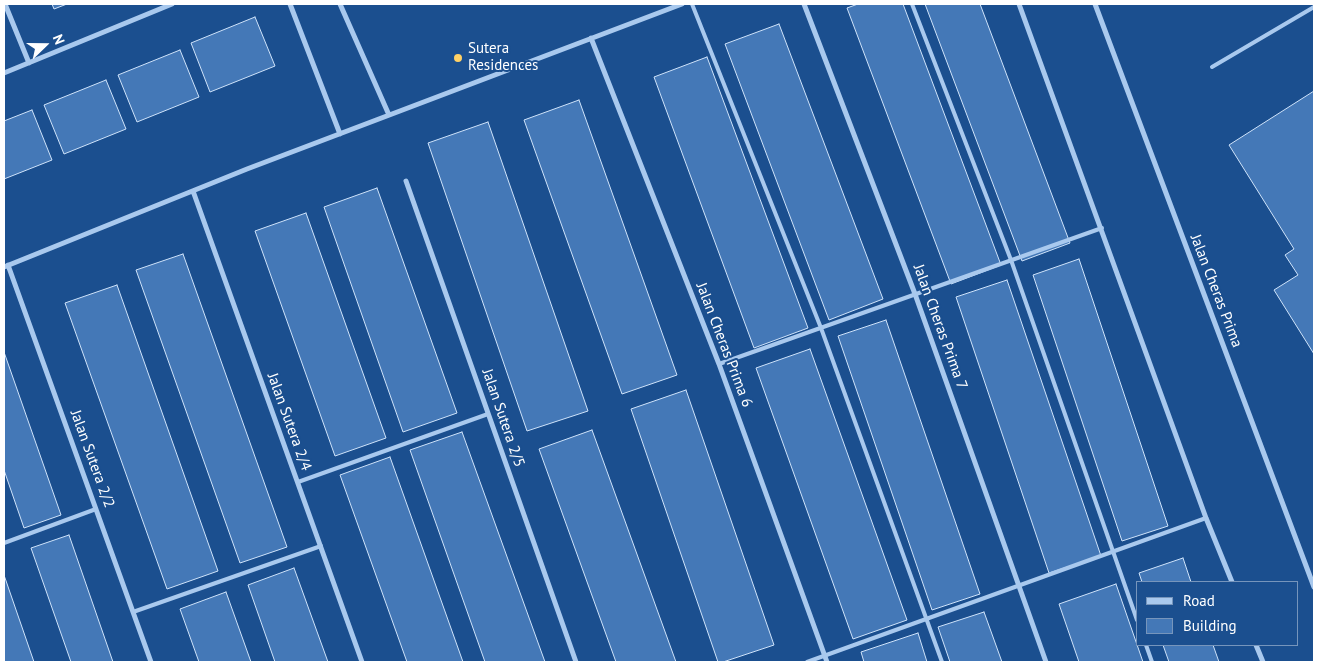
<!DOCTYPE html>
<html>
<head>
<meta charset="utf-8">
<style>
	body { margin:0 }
	#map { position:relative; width:1318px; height:666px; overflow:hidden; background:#1b4f8f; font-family:"PT Sans",sans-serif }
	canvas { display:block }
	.frame { position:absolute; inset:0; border:5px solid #fff; pointer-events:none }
	.legend { position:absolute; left:1136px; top:581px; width:162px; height:65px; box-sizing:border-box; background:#1b4f8f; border:1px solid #7695bc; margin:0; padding:6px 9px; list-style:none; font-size:15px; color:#fff }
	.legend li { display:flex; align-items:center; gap:10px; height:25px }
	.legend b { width:25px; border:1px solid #7695bc }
	.north { position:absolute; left:20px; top:20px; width:50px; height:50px; -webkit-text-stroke:4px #1b4f8f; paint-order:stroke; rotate:68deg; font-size:14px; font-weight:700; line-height:20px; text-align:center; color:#fff }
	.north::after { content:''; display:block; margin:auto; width:18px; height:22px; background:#fff; clip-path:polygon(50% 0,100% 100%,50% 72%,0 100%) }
</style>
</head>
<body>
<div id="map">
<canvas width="1318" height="666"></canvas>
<div class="frame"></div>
<ul class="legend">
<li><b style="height:6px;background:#a9c9ee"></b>Road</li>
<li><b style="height:14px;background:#4478b7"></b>Building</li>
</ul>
<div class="north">N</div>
</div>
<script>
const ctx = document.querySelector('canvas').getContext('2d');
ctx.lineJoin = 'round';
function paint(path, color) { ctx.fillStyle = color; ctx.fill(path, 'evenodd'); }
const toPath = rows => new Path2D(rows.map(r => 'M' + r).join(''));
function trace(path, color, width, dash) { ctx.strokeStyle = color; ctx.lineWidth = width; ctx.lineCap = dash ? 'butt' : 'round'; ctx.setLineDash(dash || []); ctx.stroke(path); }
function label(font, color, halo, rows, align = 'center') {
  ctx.font = font + ' "PT Sans",sans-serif'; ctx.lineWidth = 4; ctx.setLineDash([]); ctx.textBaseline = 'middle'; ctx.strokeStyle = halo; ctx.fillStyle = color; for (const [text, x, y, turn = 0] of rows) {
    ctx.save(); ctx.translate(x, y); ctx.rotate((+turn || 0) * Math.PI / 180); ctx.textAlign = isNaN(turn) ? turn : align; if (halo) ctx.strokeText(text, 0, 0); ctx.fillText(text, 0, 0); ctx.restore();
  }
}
const building = toPath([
	[52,4,67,4,54,9,52,4],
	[858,4,903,4,1001,265,951,284,847,8,858,4],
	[925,4,980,4,1070,243,1022,261,925,4],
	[255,17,275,66,210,92,191,43,255,17],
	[779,24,883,299,829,320,725,44,779,24],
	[180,50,199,97,137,122,118,75,180,50],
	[707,57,808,328,754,348,654,77,707,57],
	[106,80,126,129,64,154,44,105,106,80],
	[1314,91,1314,354,1274,290,1298,275,1285,255,1294,249,1229,145,1314,91],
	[579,100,677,375,622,394,524,120,579,100],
	[32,110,52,160,4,179,4,121,32,110],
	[488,122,588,411,527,431,428,143,488,122],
	[377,188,457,413,403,432,324,207,377,188],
	[306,213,386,438,335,456,255,231,306,213],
	[183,254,287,547,240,563,136,270,183,254],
	[1079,259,1168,526,1122,541,1033,275,1079,259],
	[1007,280,1101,556,1049,573,956,297,1007,280],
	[117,285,218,571,167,589,65,303,117,285],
	[886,320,980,594,932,610,838,336,886,320],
	[810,349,907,620,853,639,756,368,810,349],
	[4,352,61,515,24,528,4,470,4,352],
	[686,390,774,645,723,662,718,662,631,409,686,390],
	[592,430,676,662,616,662,539,449,592,430],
	[462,432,545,662,485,662,410,450,462,432],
	[390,457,463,662,407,662,340,475,390,457],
	[69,535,113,662,71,662,31,548,69,535],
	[1183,558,1191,582,1142,582,1139,573,1183,558],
	[294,568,328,662,275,662,248,585,294,568],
	[4,575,34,662,4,662,4,575],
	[1116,584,1143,662,1079,662,1059,604,1116,584],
	[226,592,251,662,199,662,180,609,226,592],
	[984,612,1002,662,950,662,938,627,984,612],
	[918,633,927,662,864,662,861,652,918,633],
	[1163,645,1213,645,1219,662,1169,662,1163,645]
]);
const service = toPath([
	[692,4,821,328,942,662],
	[912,4,1011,260,1137,620],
	[1212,67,1314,7],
	[719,364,1102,228],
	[298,482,488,414],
	[4,543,96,509],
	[133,612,321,546],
	[1146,645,1152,662],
	[807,662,1206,518]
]);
const minor = toPath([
	[5,4,29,63],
	[290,4,340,134],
	[340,4,389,115],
	[804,4,915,294,1046,662],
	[1019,4,1206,518,1232,582],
	[1095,4,1314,587],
	[591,38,719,364,827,662],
	[4,73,172,4],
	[406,181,576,662],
	[193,191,362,662],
	[8,265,151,662],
	[4,267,247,169,682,4],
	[1256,645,1263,662]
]);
const markers = [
	[458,58,5,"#ffd166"]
];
const poiNames = [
	["Sutera",468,49],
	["Residences",468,66]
];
const streetNames = [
	["Jalan Cheras Prima",1216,291,69],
	["Jalan Cheras Prima 7",940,327,70],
	["Jalan Cheras Prima 6",724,345,69],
	["Jalan Sutera 2/5",503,418,71],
	["Jalan Sutera 2/4",289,422,70],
	["Jalan Sutera 2/2",92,459,70]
];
paint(building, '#4478b7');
trace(building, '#cfe3fa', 1);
trace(service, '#a9c9ee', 4);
trace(minor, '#a9c9ee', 5);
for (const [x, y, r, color] of markers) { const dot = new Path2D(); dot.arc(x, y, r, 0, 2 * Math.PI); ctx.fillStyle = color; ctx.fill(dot); trace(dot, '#1b4f8f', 2); }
label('15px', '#fff', '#1b4f8f', poiNames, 'left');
label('15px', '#fff', '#1b4f8f', streetNames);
</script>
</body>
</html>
